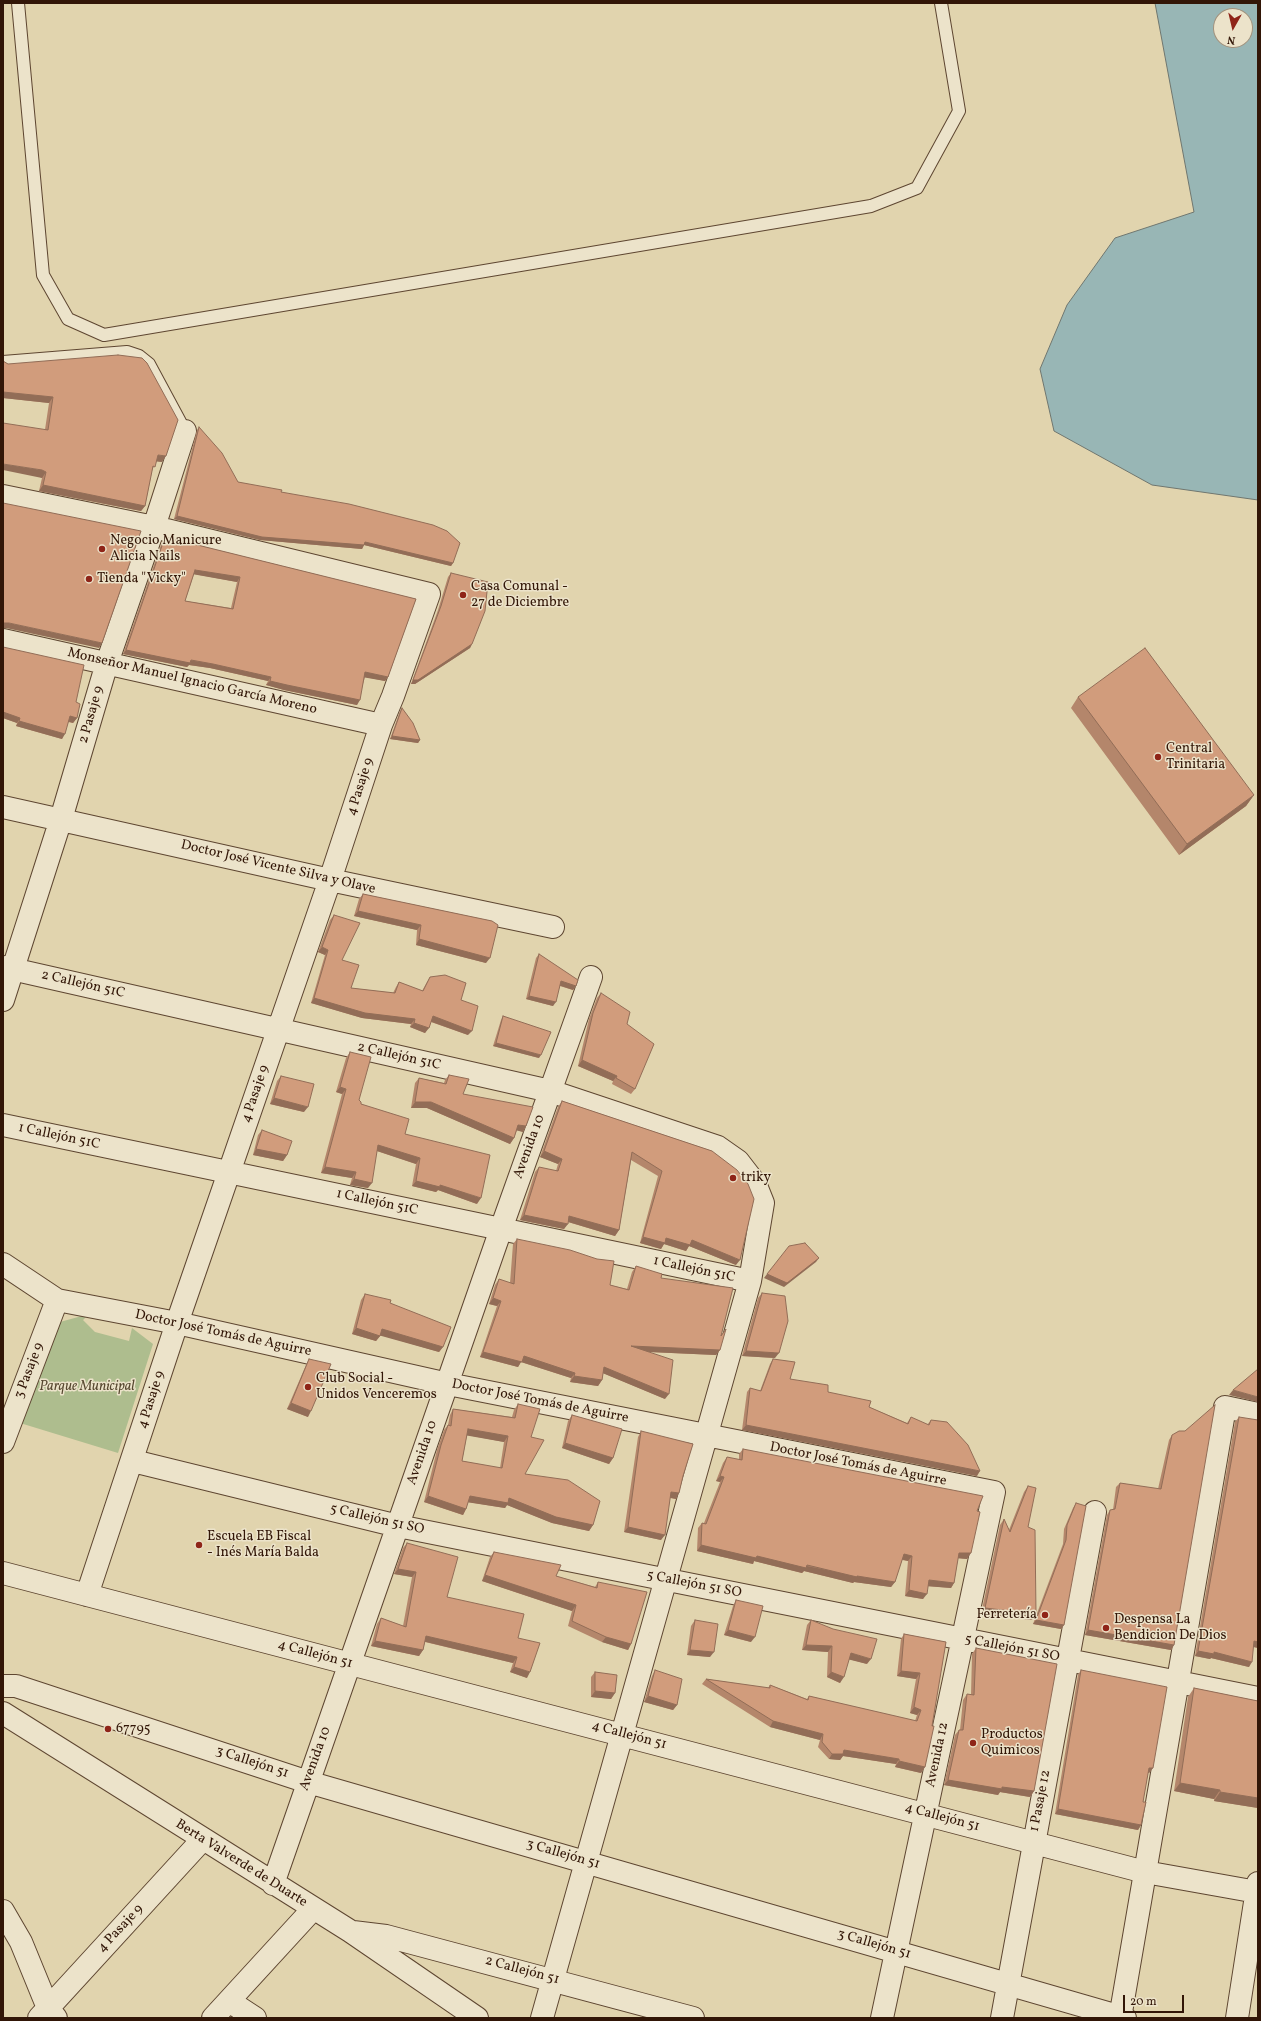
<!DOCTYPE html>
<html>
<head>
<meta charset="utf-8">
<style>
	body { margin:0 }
	#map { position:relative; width:1261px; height:2021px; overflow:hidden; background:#e1d4ae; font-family:Vollkorn,serif }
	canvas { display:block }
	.frame { position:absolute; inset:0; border:4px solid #321607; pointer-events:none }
	.north { position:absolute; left:1213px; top:8px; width:40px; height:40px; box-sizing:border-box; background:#ece3ca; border:1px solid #a2917c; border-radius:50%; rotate:188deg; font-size:11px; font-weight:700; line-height:16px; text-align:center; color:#321607 }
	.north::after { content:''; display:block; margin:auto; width:14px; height:18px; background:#8f2418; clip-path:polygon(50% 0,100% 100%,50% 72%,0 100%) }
	.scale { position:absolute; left:1123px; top:1995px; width:61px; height:18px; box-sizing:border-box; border:2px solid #321607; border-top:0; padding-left:5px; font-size:12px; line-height:14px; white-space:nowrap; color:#321607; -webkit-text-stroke:3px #ece3ca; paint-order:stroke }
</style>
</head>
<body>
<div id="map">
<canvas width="1261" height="2021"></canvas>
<div class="frame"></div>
<div class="north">N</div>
<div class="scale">20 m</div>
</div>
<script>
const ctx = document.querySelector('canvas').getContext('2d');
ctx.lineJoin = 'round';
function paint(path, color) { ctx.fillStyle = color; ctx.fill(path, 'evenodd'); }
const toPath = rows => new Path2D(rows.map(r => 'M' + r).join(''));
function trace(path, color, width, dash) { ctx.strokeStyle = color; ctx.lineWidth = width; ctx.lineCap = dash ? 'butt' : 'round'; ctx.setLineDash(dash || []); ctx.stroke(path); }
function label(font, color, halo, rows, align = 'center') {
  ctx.font = font + ' Vollkorn,serif'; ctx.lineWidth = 3; ctx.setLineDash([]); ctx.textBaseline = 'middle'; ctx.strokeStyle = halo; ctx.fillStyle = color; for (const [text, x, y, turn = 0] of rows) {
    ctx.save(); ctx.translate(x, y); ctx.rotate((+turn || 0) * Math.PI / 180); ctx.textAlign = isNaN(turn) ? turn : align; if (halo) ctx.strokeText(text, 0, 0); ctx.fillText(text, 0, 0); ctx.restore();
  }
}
const green = toPath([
	[89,1314,83,1320,95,1332,129,1341,132,1328,153,1344,118,1453,20,1423,60,1322]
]);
const water = toPath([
	[1155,3,1258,3,1258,500,1152,485,1054,431,1040,369,1067,305,1115,238,1194,212,1155,3],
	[1221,16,1245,16,1245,40,1221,40,1221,16]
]);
const service = toPath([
	[18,3,43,275,68,319,104,335,871,206,917,188,959,111,941,3],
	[3,362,127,352,139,356,149,364,185,431]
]);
const minor = toPath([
	[3,496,154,527,429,594,393,696,381,725,330,880,177,1323,87,1595],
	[3,640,381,725],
	[3,807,330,880,553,927],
	[3,967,550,1091,718,1147,738,1161,755,1183,763,1203,750,1281,542,2018],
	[3,1000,61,819,107,663,154,527,185,431],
	[3,1125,750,1281],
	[3,1264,57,1300,177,1323,448,1384,994,1492,882,2018],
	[3,1442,57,1300],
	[133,1461,398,1526,1258,1698],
	[3,1573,1145,1872,1257,1892],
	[3,1686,16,1686,308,1782,1125,2018],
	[3,1713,350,1931,477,2018],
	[273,1884,501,1229,591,977],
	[3,1911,21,1942,48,2008,56,2018],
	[353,1932,386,1936,693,2018],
	[229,2001,255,2018],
	[39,2018,203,1839],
	[213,2018,313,1909],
	[1002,2018,1095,1512],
	[1120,2018,1225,1407,1258,1414],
	[1237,2018,1258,1883]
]);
const wall = toPath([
	[3,361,162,462,156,461,152,471,145,506,141,511,39,491,42,478,38,476,49,403,3,398],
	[199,427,238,482,281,492,453,563,451,566,364,545,362,549,260,540,174,519,197,430],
	[165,537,416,599,388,677,385,681,365,677,357,705,284,690,266,685,268,681,210,668,189,665,187,667,123,654,162,542],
	[194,574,237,582,231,608,185,601],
	[451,573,472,644,470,648,415,684,411,684,438,610,448,577],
	[3,647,76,702,77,718,73,723,68,722,62,739,16,726,17,723,3,718],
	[1078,697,1254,795,1246,806,1179,855,1071,708],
	[402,708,420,740,418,743,390,739,400,711],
	[363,894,492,921,486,963,416,945,417,930,354,916,359,899],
	[334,915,342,960,351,988,393,993,396,987,399,982,422,991,427,982,430,977,461,1000,468,1035,431,1022,425,1033,410,1027,411,1024,362,1018,311,1003,325,955,318,952,330,920],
	[539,954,576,986,573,990,560,986,553,1006,526,999,536,958],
	[601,993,627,1024,635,1089,631,1094,612,1084,613,1081,578,1066,589,1019,597,998],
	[503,1016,539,1058,493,1046,501,1020],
	[350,1052,359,1100,361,1104,405,1134,477,1204,438,1190,436,1192,412,1186,416,1164,377,1151,368,1188,350,1185,352,1178,321,1173,342,1094,336,1092,346,1058],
	[449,1075,463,1094,526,1126,523,1132,517,1130,514,1138,510,1144,427,1108,411,1108,415,1083,419,1078,444,1083,445,1080],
	[281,1076,304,1112,270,1104,277,1081],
	[562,1101,712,1151,736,1265,689,1246,686,1251,664,1244,661,1249,640,1243,658,1176,631,1160,619,1230,615,1236,568,1222,564,1229,520,1220,535,1172,539,1167,556,1171,558,1164,540,1157,558,1107],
	[262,1130,287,1155,283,1161,253,1155,258,1135],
	[517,1239,610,1285,627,1289,632,1272,636,1266,661,1278,721,1336,720,1350,716,1355,649,1352,665,1399,603,1373,602,1380,598,1386,570,1382,571,1378,521,1362,518,1367,480,1357,497,1306,489,1304,495,1285,499,1279,510,1283,513,1244],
	[762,1293,775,1358,742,1356,758,1298],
	[365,1294,443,1347,439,1352,381,1335,376,1341,352,1334,361,1300],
	[309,1359,308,1417,287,1409,306,1365],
	[773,1359,790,1379,828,1392,869,1407,907,1423,911,1417,927,1425,931,1420,977,1476,742,1430,747,1392,750,1388,760,1391,770,1364],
	[518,1404,531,1437,525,1474,593,1525,589,1531,552,1523,507,1505,505,1508,468,1502,466,1509,463,1515,424,1502,437,1450,444,1430,448,1425,450,1415,453,1409,512,1417,514,1410],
	[467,1435,504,1442,500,1468,462,1461],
	[572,1415,613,1458,609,1464,562,1448,568,1421],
	[1239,1417,1258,1648,1253,1647,1249,1667,1211,1658,1210,1659,1195,1656,1235,1422],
	[641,1431,683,1476,676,1499,670,1498,661,1540,624,1532,638,1437],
	[1172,1435,1174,1645,1171,1650,1085,1635,1107,1515,1110,1510,1113,1510,1116,1487,1120,1483,1158,1489,1169,1440],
	[743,1449,977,1511,967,1559,958,1558,954,1583,951,1588,928,1586,923,1599,905,1596,908,1561,902,1560,895,1582,891,1587,854,1582,853,1583,804,1571,802,1573,754,1561,753,1564,697,1551,698,1528,702,1523,704,1523,720,1482,716,1481,723,1463,727,1457,739,1460,739,1454],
	[1028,1486,1028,1527,1032,1620,981,1614,1000,1525,1004,1519,1009,1530,1024,1492],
	[1076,1503,1064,1625,1061,1629,1033,1624,1063,1544,1064,1529,1073,1508],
	[407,1543,447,1597,518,1638,527,1678,510,1672,513,1663,425,1642,423,1650,419,1656,371,1646,377,1624,381,1618,403,1626,412,1577,394,1574,403,1548],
	[494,1552,556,1576,595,1587,598,1582,631,1644,628,1650,602,1642,568,1626,572,1611,482,1581,490,1557],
	[736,1600,751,1642,724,1635,733,1606],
	[695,1620,710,1657,687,1655,691,1626],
	[811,1620,867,1664,849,1659,840,1683,827,1677,828,1652,802,1650,807,1625],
	[904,1634,946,1642,925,1767,921,1773,895,1767,896,1764,843,1756,840,1760,829,1759,818,1747,820,1740,770,1727,702,1684,706,1679,768,1688,770,1685,807,1699,809,1696,915,1721,917,1715,910,1713,916,1679,897,1676,901,1639],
	[976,1648,1034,1791,1030,1797,1000,1792,998,1795,944,1785,955,1735,959,1730,960,1730,963,1700,967,1694,971,1695,972,1654],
	[655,1670,677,1705,673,1710,644,1702,652,1676],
	[1081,1670,1153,1768,1149,1773,1148,1773,1143,1802,1141,1825,1138,1830,1055,1814,1078,1675],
	[595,1672,615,1693,611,1699,591,1697,591,1677],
	[1194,1688,1258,1701,1258,1808,1214,1801,1214,1799,1174,1791,1188,1697]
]);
const shadedWall = toPath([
	[3,392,53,397,49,403,3,398],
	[158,455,166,456,162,462,153,461],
	[3,464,42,470,46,472,42,478,3,470],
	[43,485,145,506,141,511,39,491],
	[177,516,365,542,453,563,451,566,364,545,362,549,260,540,174,519],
	[195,570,240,577,237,582,192,574],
	[3,623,9,623,102,643,99,648,6,628,3,628],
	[472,644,470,648,415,684,411,684,413,680],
	[126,650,213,664,271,677,268,681,210,668,189,665,187,667,123,654],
	[365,672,388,677,385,681,362,677],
	[270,681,360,700,357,705,284,690,266,685],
	[3,712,20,718,17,723,3,718],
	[70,716,77,718,73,723,67,721],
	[19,721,65,734,62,739,16,726],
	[392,736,420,740,418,743,390,739],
	[1254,795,1246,806,1179,855,1187,844],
	[358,911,421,925,417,930,354,916],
	[419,939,490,958,486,963,416,945],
	[322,947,328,950,325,955,318,952],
	[561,981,576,986,573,990,558,985],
	[529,996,556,1002,553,1006,526,999],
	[314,998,415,1019,411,1024,362,1018,311,1003],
	[433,1016,472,1031,468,1035,429,1021],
	[414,1023,429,1028,425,1033,410,1027],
	[496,1043,541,1055,539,1058,493,1046],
	[582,1060,617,1076,613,1081,578,1066],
	[340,1087,346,1089,342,1094,336,1092],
	[274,1098,308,1107,304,1112,270,1104],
	[415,1102,431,1102,514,1138,510,1144,427,1108,411,1108],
	[518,1125,526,1126,523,1132,515,1130],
	[378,1145,420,1158,416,1164,374,1150],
	[256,1149,287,1155,283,1161,253,1155],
	[544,1151,562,1159,558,1164,540,1157],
	[325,1167,356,1172,352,1178,321,1173],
	[354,1179,372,1183,368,1188,350,1185],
	[416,1181,440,1185,481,1198,477,1204,438,1190,436,1192,412,1186],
	[524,1215,568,1224,564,1229,520,1220],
	[569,1216,619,1230,615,1236,565,1221],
	[643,1237,692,1240,740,1260,736,1265,689,1246,686,1251,664,1244,661,1249,640,1243],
	[819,1258,816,1262,784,1287,764,1278,767,1274],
	[493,1298,501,1301,497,1306,489,1304],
	[356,1328,380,1336,376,1341,352,1334],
	[382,1329,443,1347,439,1352,378,1335],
	[631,1346,720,1350,716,1355,627,1351],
	[746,1351,779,1353,775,1358,742,1356],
	[483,1352,524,1356,575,1373,571,1378,521,1362,518,1367,480,1357],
	[604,1367,669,1394,665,1399,600,1372],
	[574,1376,602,1380,598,1386,570,1382],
	[1233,1390,1258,1397,1258,1402,1229,1395],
	[291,1403,311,1411,308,1417,287,1409],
	[746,1425,980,1471,977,1476,742,1430],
	[468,1429,508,1436,504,1442,464,1435],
	[565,1443,613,1458,609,1464,562,1448],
	[720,1476,724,1477,720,1482,716,1481],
	[671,1492,679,1493,676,1499,667,1497],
	[428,1496,466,1509,463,1515,424,1502],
	[470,1496,509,1498,593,1525,589,1531,552,1523,507,1505,505,1508,466,1502],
	[628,1527,665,1535,661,1540,624,1532],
	[701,1545,857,1576,895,1582,891,1587,854,1582,853,1583,804,1571,802,1573,754,1561,753,1564,697,1551],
	[959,1553,971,1553,967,1559,955,1558],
	[904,1554,912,1556,908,1561,900,1559],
	[398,1569,416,1572,412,1577,394,1574],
	[485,1575,576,1605,572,1611,482,1581],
	[929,1580,954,1583,951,1588,925,1586],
	[909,1590,927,1594,923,1599,905,1596],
	[985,1608,1036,1614,1032,1620,981,1614],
	[1036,1620,1064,1625,1061,1629,1033,1624],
	[728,1630,755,1637,751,1642,724,1635],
	[1088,1630,1174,1645,1171,1650,1085,1635],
	[426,1636,517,1657,513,1663,422,1641],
	[606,1637,631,1644,628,1650,602,1642],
	[375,1641,423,1650,419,1656,371,1646],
	[1254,1641,1258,1642,1258,1648,1250,1646],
	[806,1645,832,1646,828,1652,802,1650],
	[690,1650,714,1652,710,1657,687,1655],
	[1198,1651,1214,1652,1252,1662,1249,1667,1211,1658,1210,1659,1195,1656],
	[851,1653,871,1659,867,1664,847,1659],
	[514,1667,530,1672,527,1678,510,1672],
	[901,1671,920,1673,916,1679,897,1676],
	[831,1672,844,1677,840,1683,827,1677],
	[595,1691,615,1693,611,1699,591,1697],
	[648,1696,677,1705,673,1710,644,1702],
	[914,1707,921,1710,917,1715,910,1713],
	[773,1721,823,1734,820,1740,770,1727],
	[844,1750,899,1759,896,1764,843,1756,840,1760,829,1759,832,1754],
	[899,1761,925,1767,921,1773,895,1767],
	[1149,1768,1153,1768,1149,1773,1146,1773],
	[948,1780,1002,1787,1034,1791,1030,1797,1000,1792,998,1795,944,1785],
	[1180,1783,1220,1790,1214,1799,1174,1791],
	[1220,1792,1258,1798,1258,1808,1214,1801],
	[1058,1809,1141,1825,1138,1830,1055,1814]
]);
const building = toPath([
	[118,355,142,358,147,363,178,420,166,456,158,455,155,467,153,466,145,506,43,485,46,472,42,470,3,464,3,423,48,430,53,397,3,392,3,361,8,364,118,355],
	[199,427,222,453,238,482,282,490,281,492,349,504,433,525,447,531,460,543,453,563,365,542,364,545,262,537,177,516,199,427],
	[3,503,141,531,102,643,9,623,3,623,3,503],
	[165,537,416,599,388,677,365,672,360,700,287,685,270,681,271,677,213,664,191,660,190,663,126,650,165,537],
	[195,570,240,577,233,609,185,601,195,570],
	[451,573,488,582,485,611,472,644,418,680,413,680,441,606,451,573],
	[3,647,84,665,76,702,80,704,77,718,70,716,65,734,19,721,20,718,3,712,3,647],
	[1145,648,1254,795,1187,844,1078,697,1145,648],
	[402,708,413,723,420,740,392,736,402,708],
	[363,894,492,921,498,925,490,958,419,939,421,925,358,911,363,894],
	[334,915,360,923,342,960,359,965,351,988,395,993,399,982,423,991,430,977,445,975,466,983,461,1000,478,1006,472,1031,433,1016,429,1028,414,1023,415,1019,365,1013,314,998,328,950,322,947,334,915],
	[539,954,578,980,576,986,561,981,556,1002,529,996,539,954],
	[601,993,630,1012,627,1024,654,1044,635,1089,616,1078,617,1076,582,1060,593,1013,601,993],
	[503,1016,551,1032,541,1055,496,1043,503,1016],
	[350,1052,371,1057,359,1100,361,1102,361,1104,409,1119,405,1134,490,1155,481,1198,440,1185,440,1187,416,1181,420,1158,378,1145,372,1183,354,1179,356,1172,325,1167,346,1089,340,1087,350,1052],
	[449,1075,469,1079,463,1094,533,1107,526,1126,518,1125,514,1138,431,1102,415,1102,419,1078,446,1084,449,1075],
	[281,1076,314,1084,308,1107,274,1098,281,1076],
	[562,1101,712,1151,737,1170,748,1184,754,1199,740,1260,692,1240,690,1245,666,1238,665,1243,643,1237,662,1171,632,1152,619,1230,569,1216,568,1224,524,1215,539,1167,558,1171,562,1159,544,1151,562,1101],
	[262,1130,292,1141,287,1155,256,1149,262,1130],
	[517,1239,570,1250,597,1259,614,1261,610,1285,629,1290,636,1266,662,1274,661,1278,733,1288,721,1336,726,1329,720,1350,631,1346,673,1360,669,1394,604,1367,602,1380,574,1376,575,1373,524,1356,522,1362,483,1352,501,1301,493,1298,499,1279,514,1284,517,1239],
	[805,1243,819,1258,787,1283,767,1274,789,1246,805,1243],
	[762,1293,785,1296,788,1321,779,1353,746,1351,762,1293],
	[365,1294,391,1300,390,1303,451,1327,443,1347,382,1329,380,1336,356,1328,365,1294],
	[309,1359,331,1364,311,1411,291,1403,309,1359],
	[773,1359,795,1362,790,1379,828,1385,828,1392,871,1401,869,1407,908,1424,911,1417,929,1425,931,1420,947,1422,968,1445,980,1471,746,1425,750,1388,761,1391,773,1359],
	[1258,1369,1258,1397,1233,1390,1258,1369],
	[518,1404,540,1409,531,1437,544,1440,525,1474,568,1480,600,1501,593,1525,556,1517,509,1498,508,1503,470,1496,466,1509,428,1496,441,1445,448,1425,451,1426,453,1409,515,1418,518,1404],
	[468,1429,508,1436,502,1468,462,1461,468,1429],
	[1215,1405,1174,1645,1088,1630,1110,1510,1115,1509,1120,1483,1161,1489,1172,1435,1179,1431,1185,1431,1215,1405],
	[572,1415,622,1429,613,1458,565,1443,572,1415],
	[1239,1417,1258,1420,1258,1642,1254,1641,1252,1662,1214,1652,1214,1654,1198,1651,1239,1417],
	[641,1431,693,1444,683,1476,679,1493,671,1492,665,1535,628,1527,641,1431],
	[743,1449,983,1496,977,1511,980,1512,971,1553,959,1553,954,1583,929,1580,927,1594,909,1590,912,1556,904,1554,895,1582,857,1576,857,1577,807,1565,806,1568,757,1556,756,1558,701,1545,702,1523,706,1524,724,1477,720,1476,727,1457,742,1460,743,1449],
	[1028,1486,1036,1488,1028,1527,1035,1530,1036,1614,985,1608,1004,1519,1010,1532,1028,1486],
	[1076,1503,1086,1506,1064,1625,1036,1620,1066,1540,1067,1525,1076,1503],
	[407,1543,458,1557,447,1597,524,1614,518,1638,540,1643,530,1672,514,1667,517,1657,426,1636,423,1650,375,1641,381,1618,406,1627,416,1572,398,1569,407,1543],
	[494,1552,561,1565,556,1576,597,1588,598,1582,647,1592,631,1644,606,1637,572,1621,576,1605,485,1575,494,1552],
	[736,1600,763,1606,755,1637,728,1630,736,1600],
	[695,1620,718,1624,714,1652,690,1650,695,1620],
	[811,1620,833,1629,877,1639,871,1659,851,1653,844,1677,831,1672,832,1646,806,1645,811,1620],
	[904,1634,946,1642,932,1726,934,1726,925,1767,899,1761,899,1759,844,1750,843,1754,832,1754,822,1742,823,1734,773,1721,706,1679,770,1688,770,1685,808,1700,809,1696,917,1721,921,1710,914,1707,920,1673,901,1671,904,1634],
	[976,1648,1057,1664,1034,1791,1002,1787,1002,1789,948,1780,959,1730,963,1730,967,1694,974,1695,976,1648],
	[655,1670,682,1679,677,1705,648,1696,655,1670],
	[1081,1670,1167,1687,1153,1768,1149,1768,1143,1802,1146,1802,1141,1825,1058,1809,1081,1670],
	[595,1672,617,1675,615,1693,595,1691,595,1672],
	[1194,1688,1258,1701,1258,1798,1220,1792,1220,1790,1180,1783,1194,1688]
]);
const markers = [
	[102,549,4,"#8f2418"],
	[89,579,4,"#8f2418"],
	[463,595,4,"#8f2418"],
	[1158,757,4,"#8f2418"],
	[733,1178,4,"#8f2418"],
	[308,1387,4,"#8f2418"],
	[199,1545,4,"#8f2418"],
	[1045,1615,4,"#8f2418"],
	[1106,1628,4,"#8f2418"],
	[108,1729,4,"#8f2418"],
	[973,1743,4,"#8f2418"]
];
const poiNames = [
	["Negocio Manicure",110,541],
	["Alicia Nails",110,557],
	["Tienda \"Vicky\"",97,579],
	["Casa Comunal -",471,587],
	["27 de Diciembre",471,603],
	["Central",1166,749],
	["Trinitaria",1166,765],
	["triky",741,1178],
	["Club Social -",316,1379],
	["Unidos Venceremos",316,1395],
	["Escuela EB Fiscal",207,1537],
	["- Inés María Balda",207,1553],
	["Ferretería",1037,1615,"right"],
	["Despensa La",1114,1620],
	["Bendicion De Dios",1114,1636],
	["67795",116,1729],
	["Productos",981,1735],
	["Quimicos",981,1751]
];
const streetNames = [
	["Monseñor Manuel Ignacio García Moreno",192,682,13],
	["2 Pasaje 9",92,715,-74],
	["4 Pasaje 9",361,787,-72],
	["Doctor José Vicente Silva y Olave",278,868,13],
	["2 Callejón 51C",83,985,13],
	["2 Callejón 51C",399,1057,13],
	["4 Pasaje 9",256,1094,-71],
	["1 Callejón 51C",59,1137,12],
	["Avenida 10",530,1147,-70],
	["1 Callejón 51C",377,1203,12],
	["1 Callejón 51C",694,1270,12],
	["Doctor José Tomás de Aguirre",223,1334,12],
	["3 Pasaje 9",30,1371,-69],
	["4 Pasaje 9",152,1400,-72],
	["Doctor José Tomás de Aguirre",540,1402,11],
	["Avenida 10",423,1453,-71],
	["Doctor José Tomás de Aguirre",858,1465,11],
	["5 Callejón 51 SO",377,1520,13],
	["5 Callejón 51 SO",694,1585,11],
	["5 Callejón 51 SO",1012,1649,11],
	["4 Callejón 51",315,1655,15],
	["4 Callejón 51",629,1736,15],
	["Avenida 12",938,1755,-78],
	["Avenida 10",316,1759,-70],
	["3 Callejón 51",252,1763,18],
	["1 Pasaje 12",1041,1801,-79],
	["4 Callejón 51",942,1818,15],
	["3 Callejón 51",563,1855,16],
	["Berta Valverde de Duarte",241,1864,32],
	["4 Pasaje 9",121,1929,-47],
	["3 Callejón 51",874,1945,16],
	["2 Callejón 51",522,1971,15]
];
const parkNames = [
	["Parque Municipal",87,1387]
];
paint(green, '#aebd8e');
paint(water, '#98b6b5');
trace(water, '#6f766f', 1);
trace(service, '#5e4631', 14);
trace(minor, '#5e4631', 24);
trace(service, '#ece3ca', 12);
trace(minor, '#ece3ca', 22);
paint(wall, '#b4866b');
paint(shadedWall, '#926d57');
paint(building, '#d19c7c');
trace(building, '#926d57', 1);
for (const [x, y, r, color] of markers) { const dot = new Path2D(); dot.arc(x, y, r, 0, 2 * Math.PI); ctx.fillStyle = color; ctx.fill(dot); trace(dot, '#ece3ca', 1.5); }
label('14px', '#321607', '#ece3ca', poiNames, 'left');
label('14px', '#321607', '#ece3ca', streetNames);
label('italic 14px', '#574830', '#ece3ca', parkNames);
</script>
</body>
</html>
